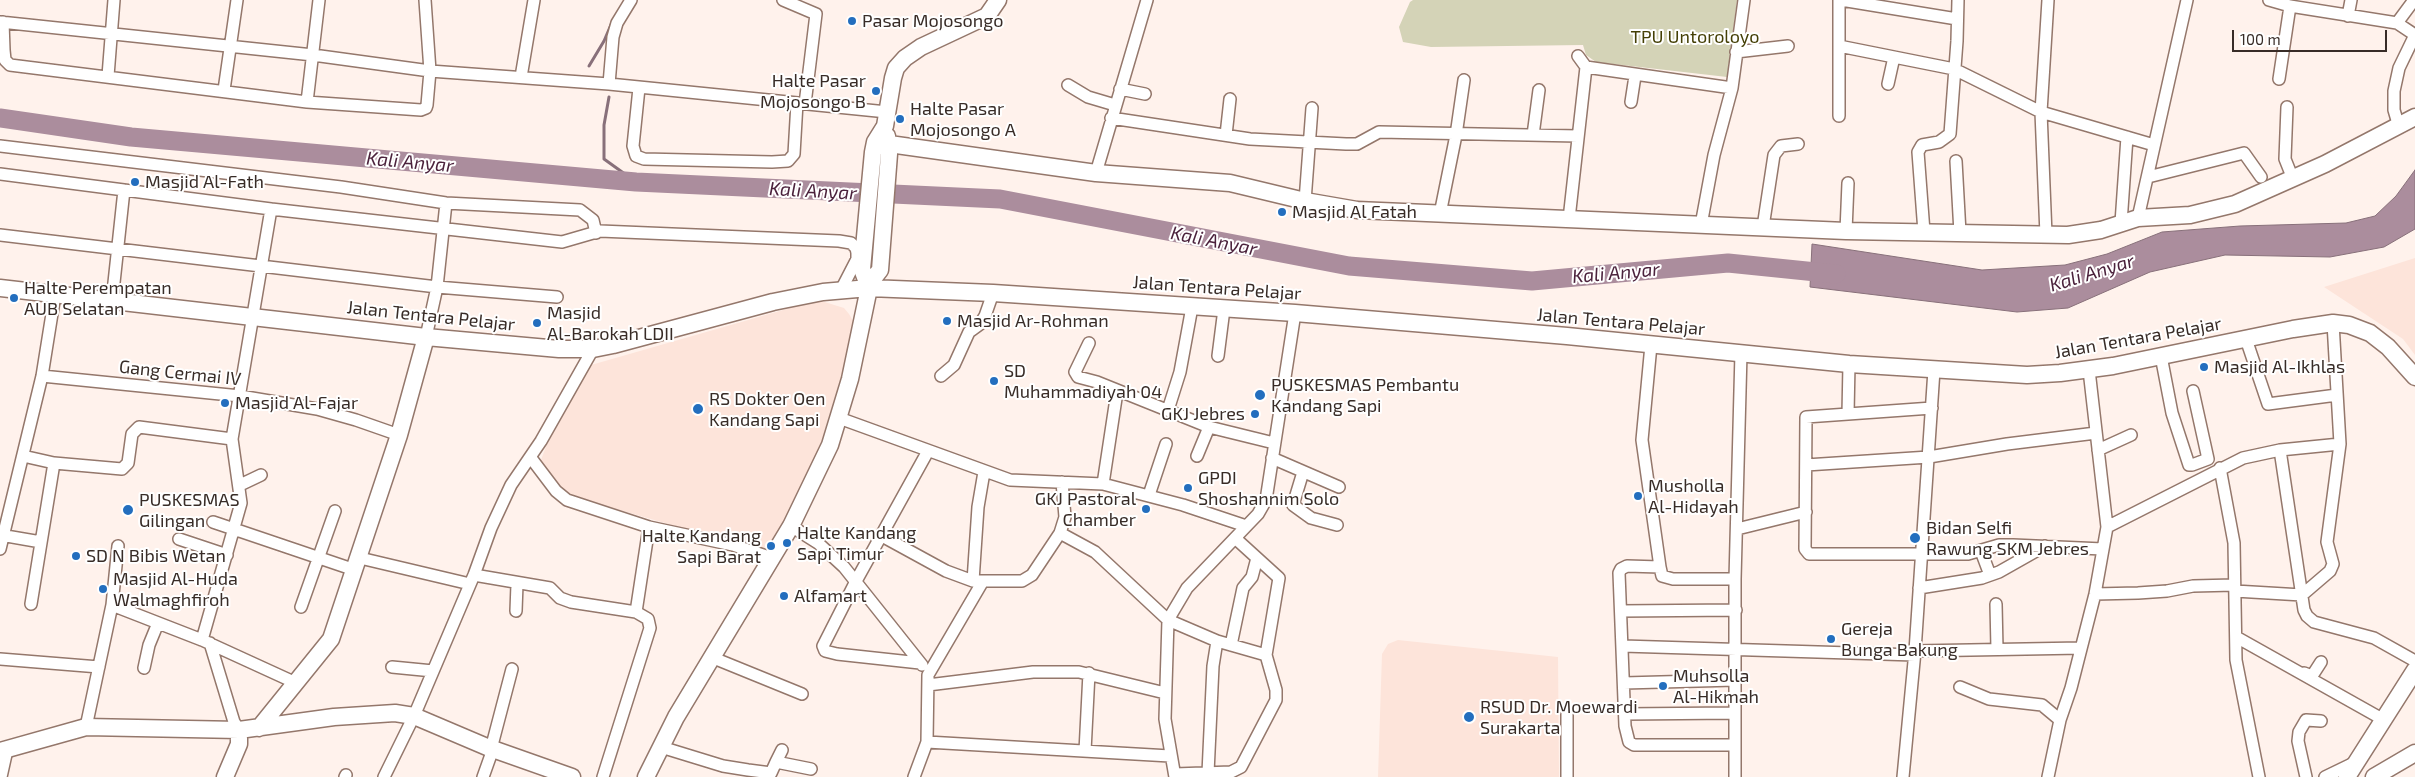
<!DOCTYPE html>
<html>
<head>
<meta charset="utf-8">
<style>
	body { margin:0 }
	#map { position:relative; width:2415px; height:777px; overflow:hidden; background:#fff2ec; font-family:"Exo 2",sans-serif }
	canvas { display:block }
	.scale { position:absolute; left:2232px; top:30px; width:155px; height:22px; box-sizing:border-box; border:2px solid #382c27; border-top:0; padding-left:6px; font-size:15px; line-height:18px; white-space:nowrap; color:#382c27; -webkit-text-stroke:4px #fff; paint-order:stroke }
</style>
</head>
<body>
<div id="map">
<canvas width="2415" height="777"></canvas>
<div class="scale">100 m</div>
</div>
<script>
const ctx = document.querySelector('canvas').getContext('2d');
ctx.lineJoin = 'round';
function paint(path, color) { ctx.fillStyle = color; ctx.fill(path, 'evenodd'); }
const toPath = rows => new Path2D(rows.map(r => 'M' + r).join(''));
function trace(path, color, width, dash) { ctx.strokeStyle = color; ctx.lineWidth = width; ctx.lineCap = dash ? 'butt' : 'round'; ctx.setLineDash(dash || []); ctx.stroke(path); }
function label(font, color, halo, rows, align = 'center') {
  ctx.font = font + ' "Exo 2",sans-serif'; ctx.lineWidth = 4; ctx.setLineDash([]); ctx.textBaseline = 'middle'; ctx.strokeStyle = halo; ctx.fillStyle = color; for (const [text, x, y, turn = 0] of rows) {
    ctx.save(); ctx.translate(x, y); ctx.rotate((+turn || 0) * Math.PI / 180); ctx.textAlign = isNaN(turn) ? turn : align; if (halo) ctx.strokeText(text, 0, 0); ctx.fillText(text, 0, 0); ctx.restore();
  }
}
const built = toPath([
	[2415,258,2415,355,2403,339,2324,287],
	[818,300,844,308,849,314,853,321,852,341,819,449,770,553,567,495,551,480,541,460,547,444,591,365],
	[1398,640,1558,657,1559,777,1378,777,1382,654,1388,644]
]);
const green = toPath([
	[1413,0,1737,0,1727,77,1596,62,1586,55,1583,45,1431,47,1403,42,1399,27,1410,2]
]);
const water = toPath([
	[2415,170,2415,229,2384,247,2330,257,2225,255,2150,272,2068,308,2017,312,1810,287,1812,244,1982,270,2065,265,2107,254,2162,232,2240,226,2346,223,2375,216,2396,196,2415,170]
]);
const stream = toPath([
	[589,66,604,41,613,20],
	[609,97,604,125,604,159,636,182]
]);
const river = toPath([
	[0,118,131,137,636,182,1000,199,1349,266,1532,281,1728,263,1836,274]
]);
const street = toPath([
	[783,0,816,14,805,104],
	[1839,0,1839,116],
	[1841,0,1957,19],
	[2269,0,2290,6,2397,23,2415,35],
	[2348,16,2351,0],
	[0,22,313,55,430,71,609,84,887,112],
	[3,22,4,50,5,60,10,65,307,102,421,110,426,108,427,105,430,71,425,0],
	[2397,23,2414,0],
	[1839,46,1954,69,2041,112,2154,145],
	[1736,52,1788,46],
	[1578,56,1586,67,1732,88],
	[108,76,114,0],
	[521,77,534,0],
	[2279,79,2290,6],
	[609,84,613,37,617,23,631,0],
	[1888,84,1894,57],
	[1068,85,1088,97,1115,105],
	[639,88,633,146,636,156,644,159,772,162,788,161,794,154,797,103],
	[1120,89,1145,94],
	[224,90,237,0],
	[307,102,319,0],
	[1631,102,1635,76],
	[2287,107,2285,159,2293,179],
	[1111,118,1250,139,1346,144,1357,144,1379,132,1578,136],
	[2399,127,2394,110,2394,91,2399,68,2415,35],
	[1226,135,1230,99],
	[1533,135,1539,90],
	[0,146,341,187,446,203,580,210,593,220,596,233],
	[1956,161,1960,233],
	[1096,173,1147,0],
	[0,174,271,209,562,242,600,231,839,241,851,243,856,248,857,253,857,259,841,290],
	[2148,177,2244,153,2261,177],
	[1305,201,1312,108],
	[1440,214,1456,135,1464,80],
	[2138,218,2187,0],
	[1569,219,1586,67],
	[2121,223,2127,137],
	[1701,225,1714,155,1732,88,1744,0],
	[1763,227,1774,155,1781,146,1798,144],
	[1846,231,1848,183],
	[1924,232,1918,152,1922,145,1939,142,1950,134,1957,41,1958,0],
	[0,235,437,287,557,297],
	[2046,235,2041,112,2048,0],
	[112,301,124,190],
	[426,337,437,287,446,203],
	[2246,339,2268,404,2337,395],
	[1089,343,1075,372,1078,377,1097,382,1209,427,1274,443],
	[1651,345,1642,440,1660,567],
	[1218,356,1224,309],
	[2161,356,2172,413,2189,465,2192,465,2208,459,2193,391],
	[42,376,240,396,317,409,356,420,399,435],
	[941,376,954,365,969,332,980,324,985,316,993,293],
	[1932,408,1806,417,1805,549,1809,554,1968,554,1999,545,2013,545,2103,549],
	[1168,410,1180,372,1192,307],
	[1848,414,1849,364],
	[839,418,1010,480,1103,484,1183,505,1246,526],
	[2098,450,2131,435],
	[2280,450,2304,610,2307,616,2314,622,2374,638,2415,661],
	[23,456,54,463],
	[1197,456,1209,427],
	[531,458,556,491,567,500,649,527,733,545,772,558],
	[1272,458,1339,487],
	[1806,465,1929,457,2007,444,2096,433],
	[2220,468,2234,543,2236,660,2259,777],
	[1303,472,1293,505,1311,518,1337,525],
	[1103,484,1117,392],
	[240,485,261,475],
	[1149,495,1166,444],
	[213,522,355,570],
	[791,526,818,543,844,567,922,665],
	[2107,527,2243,458,2280,450,2340,444,2333,323],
	[1737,529,1806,512],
	[1060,533,1095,552,1168,620,1217,641,1266,655],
	[0,535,41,542],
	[882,536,946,571,973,581,1022,581,1032,575,1060,533,1065,517,1062,482],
	[179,539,227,555],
	[0,549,42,376,55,295],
	[1981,551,1990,575],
	[360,558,470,584],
	[474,575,550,588,560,598,571,602,636,612,648,619,650,628,603,777],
	[973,581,978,507,984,472],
	[1919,588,1982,578,1999,572,2045,546],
	[2235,591,2302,595,2330,571,2333,564,2327,542,2340,444],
	[2095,594,2138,593,2167,591,2193,586,2234,585],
	[31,604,54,463,122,469,128,463,132,434,139,427,232,439],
	[1996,604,1997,649],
	[112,605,202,640,296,683],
	[301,607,335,511],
	[516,611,517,584],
	[1621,611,1736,610],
	[636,612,649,527],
	[2238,638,2384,720],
	[202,640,241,503,232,439,271,209],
	[210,643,234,722,239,730],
	[1231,645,1243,588,1252,577,1257,558],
	[1623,646,1915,655],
	[1915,651,2081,648],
	[711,657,802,694],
	[0,659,99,667],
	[920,663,837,654,825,651,823,646,856,581,928,451],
	[392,667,433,671],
	[144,668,149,645,158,623],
	[2304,673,2312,676,2321,662],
	[1624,683,1735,680],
	[928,685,1033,672,1079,672,1165,693],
	[1960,687,1989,699,2042,705,2060,720],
	[1567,712,1567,777],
	[1625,714,1734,713],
	[86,727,112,605,118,546],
	[927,742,1170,756],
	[1734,745,1634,745,1629,742,1625,726,1619,573,1621,569,1627,566,1660,567,1662,576,1673,579,1735,579],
	[661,747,723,766,748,770,771,773,776,762,811,769],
	[491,749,512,669],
	[1085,751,1089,673],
	[776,762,782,750],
	[1208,773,1213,666,1217,641],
	[1175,774,1231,772,1241,767,1276,700,1276,690,1266,655,1279,578,1235,538],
	[1,777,7,750],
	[345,777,346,775],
	[384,777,414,716,474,575,491,528,511,485,541,441,593,349],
	[483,777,493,749],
	[914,777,927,742,928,675,983,581],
	[1175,777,1165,719,1168,620,1187,588,1258,514,1266,500,1295,313],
	[1735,777,1735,579,1741,353],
	[1903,777,1915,651,1934,370],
	[2048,777,2060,720,2071,688,2095,594,2107,527,2089,370],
	[2306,777,2298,741,2299,732,2306,720,2321,721],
	[2325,777,2356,762]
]);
const secondary = toPath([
	[875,142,1096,173,1230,183,1305,201,1357,210,1846,231,2068,235,2101,230,2138,218,2190,215,2235,204,2325,164,2415,117],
	[869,284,880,270,889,154,887,136],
	[0,288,426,337,559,349,593,349,613,345,773,302,823,292,869,288,993,293,1295,313,1567,336,1849,364,2027,375,2060,373,2113,366,2293,329,2333,323,2349,325,2370,333,2388,347,2415,377],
	[259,728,331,639,399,435,426,337],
	[0,751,86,727,239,730,334,717,395,713,414,716,487,747,572,777],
	[225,777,239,744,239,730],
	[646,777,676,717,791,526,830,445,850,379,869,288,862,269,873,152,875,142,885,126,893,78,896,68,905,58,921,47,987,16,998,0],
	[2347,777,2415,670],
	[2374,777,2415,753]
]);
const markers = [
	[852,21,5,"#236ebe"],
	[876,91,5,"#236ebe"],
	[900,119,5,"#236ebe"],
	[135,182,5,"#236ebe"],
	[1282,212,5,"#236ebe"],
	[14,298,5,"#236ebe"],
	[947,321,5,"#236ebe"],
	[537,323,5,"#236ebe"],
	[2204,367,5,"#236ebe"],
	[994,381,5,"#236ebe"],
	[1260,395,6,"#236ebe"],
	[225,403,5,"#236ebe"],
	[698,409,6,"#236ebe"],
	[1255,414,5,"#236ebe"],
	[1188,488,5,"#236ebe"],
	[1638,496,5,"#236ebe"],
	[1146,509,5,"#236ebe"],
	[128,510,6,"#236ebe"],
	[1915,538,6,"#236ebe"],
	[787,543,5,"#236ebe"],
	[771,546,5,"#236ebe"],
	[76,556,5,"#236ebe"],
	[103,589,5,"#236ebe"],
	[784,596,5,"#236ebe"],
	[1831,639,5,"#236ebe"],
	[1663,686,5,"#236ebe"],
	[1469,717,6,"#236ebe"]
];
const poiNames = [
	["Pasar Mojosongo",862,21],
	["Halte Pasar",866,81,"right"],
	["Mojosongo B",866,102,"right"],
	["Halte Pasar",910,109],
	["Mojosongo A",910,130],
	["Masjid Al-Fath",145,182],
	["Masjid Al Fatah",1292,212],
	["Halte Perempatan",24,288],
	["AUB Selatan",24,309],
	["Masjid",547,313],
	["Al-Barokah LDII",547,334],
	["Masjid Ar-Rohman",957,321],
	["Masjid Al-Ikhlas",2214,367],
	["SD",1004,371],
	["Muhammadiyah 04",1004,392],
	["PUSKESMAS Pembantu",1271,385],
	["Kandang Sapi",1271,406],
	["RS Dokter Oen",709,399],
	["Kandang Sapi",709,420],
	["Masjid Al-Fajar",235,403],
	["GKJ Jebres",1245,414,"right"],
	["GPDI",1198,478],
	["Shoshannim Solo",1198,499],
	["Musholla",1648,486],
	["Al-Hidayah",1648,507],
	["GKJ Pastoral",1136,499,"right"],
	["Chamber",1136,520,"right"],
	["PUSKESMAS",139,500],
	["Gilingan",139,521],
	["Bidan Selfi",1926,528],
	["Rawung SKM Jebres",1926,549],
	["Halte Kandang",797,533],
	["Sapi Timur",797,554],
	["Halte Kandang",761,536,"right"],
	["Sapi Barat",761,557,"right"],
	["SD N Bibis Wetan",86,556],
	["Masjid Al-Huda",113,579],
	["Walmaghfiroh",113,600],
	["Alfamart",794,596],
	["Gereja",1841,629],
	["Bunga Bakung",1841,650],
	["Muhsolla",1673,676],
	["Al-Hikmah",1673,697],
	["RSUD Dr. Moewardi",1480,707],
	["Surakarta",1480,728]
];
const parkNames = [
	["TPU Untoroloyo",1695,37]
];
const streetNames = [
	["Jalan Tentara Pelajar",1217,288,4],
	["Jalan Tentara Pelajar",431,316,6],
	["Jalan Tentara Pelajar",1621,322,5],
	["Jalan Tentara Pelajar",2138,338,-10],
	["Gang Cermai IV",180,373,6]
];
const waterNames = [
	["Kali Anyar",410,162,5],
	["Kali Anyar",813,191,3],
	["Kali Anyar",1214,241,11],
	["Kali Anyar",1616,273,-5],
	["Kali Anyar",2092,273,-17]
];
paint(built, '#fde4da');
paint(green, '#d4d3b7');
paint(water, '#ab8d9d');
trace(water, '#88707a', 1);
trace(stream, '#88707a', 3);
trace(river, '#ab8d9d', 19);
trace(street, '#94776b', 14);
trace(secondary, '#94776b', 19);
trace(street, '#fff', 11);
trace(secondary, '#fff', 16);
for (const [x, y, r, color] of markers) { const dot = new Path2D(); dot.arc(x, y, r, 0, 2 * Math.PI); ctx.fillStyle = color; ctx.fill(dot); trace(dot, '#fff', 2); }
label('18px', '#382c27', '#fff', poiNames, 'left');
label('18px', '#443f05', '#fff', parkNames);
label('18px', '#382c27', '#fff', streetNames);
label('italic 19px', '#4b223c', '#fff', waterNames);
</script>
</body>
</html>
